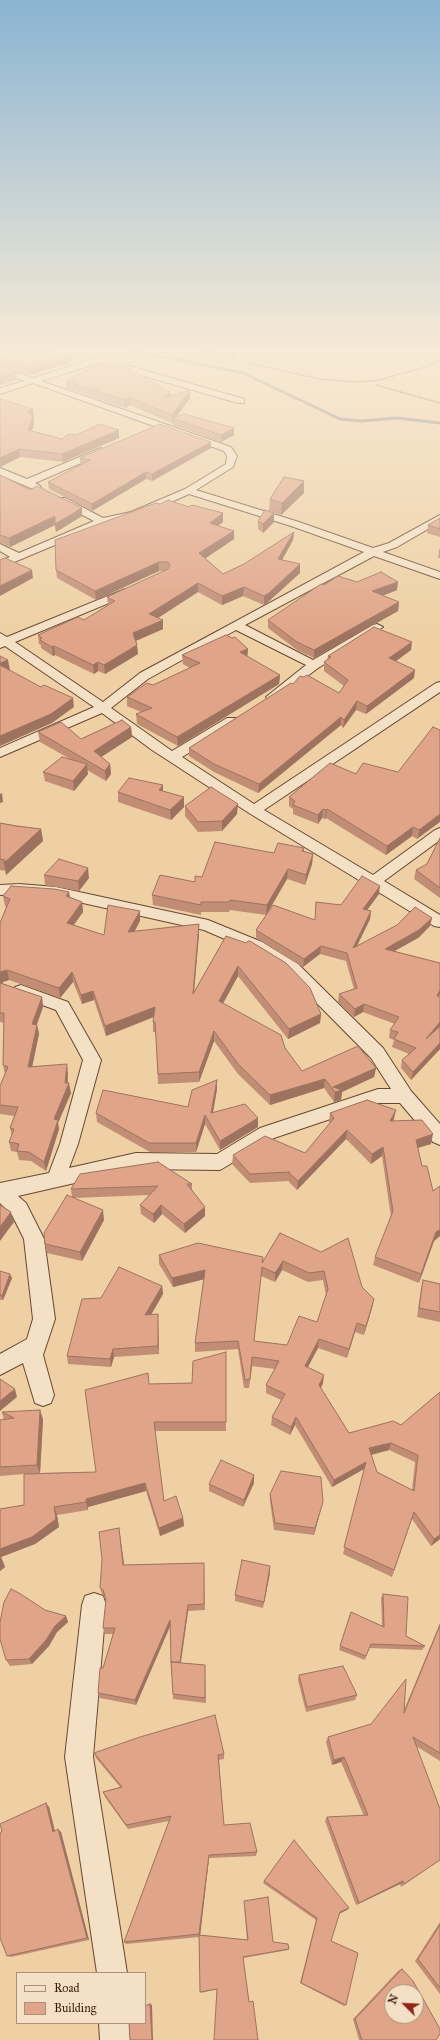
<!DOCTYPE html>
<html>
<head>
<meta charset="utf-8">
<style>
	body { margin:0 }
	#map { position:relative; width:440px; height:2040px; overflow:hidden; background:#eed0a4; font-family:"IM FELL Great Primer",serif }
	canvas { display:block }
	.legend { position:absolute; left:16px; top:1972px; width:130px; height:52px; box-sizing:border-box; background:#f4e0c4; border:1px solid #aa917b; margin:0; padding:5px 7px; list-style:none; font-size:12px; color:#3a1a0d }
	.legend li { display:flex; align-items:center; gap:8px; height:20px }
	.legend b { width:20px; border:1px solid #aa917b }
	.north { position:absolute; left:384px; top:1984px; width:40px; height:40px; box-sizing:border-box; background:#f4e0c4; border:1px solid #aa917b; border-radius:50%; rotate:294deg; font-size:11px; font-weight:700; line-height:16px; text-align:center; color:#3a1a0d }
	.north::after { content:''; display:block; margin:auto; width:14px; height:18px; background:#8f2418; clip-path:polygon(50% 0,100% 100%,50% 72%,0 100%) }
</style>
</head>
<body>
<div id="map">
<canvas width="440" height="2040"></canvas>
<ul class="legend">
<li><b style="height:5px;background:#f4e0c4"></b>Road</li>
<li><b style="height:11px;background:#e0a488"></b>Building</li>
</ul>
<div class="north">N</div>
</div>
<script>
const ctx = document.querySelector('canvas').getContext('2d');
ctx.lineJoin = 'round';
const toPath = rows => new Path2D(rows.map(r => 'M' + r).join(''));
function trace(path, color, width, dash) { ctx.strokeStyle = color; ctx.lineWidth = width; ctx.lineCap = dash ? 'butt' : 'round'; ctx.setLineDash(dash || []); ctx.stroke(path); }
function paint(path, color) { ctx.fillStyle = color; ctx.fill(path, 'evenodd'); }
const stream = toPath([
	[135,351,243,373,340,419,361,421,397,418,440,423]
]);
const path = toPath([
	[244,362,320,379,353,382,375,381,422,368,440,360],
	[376,385,440,403]
]);
const street = toPath([
	[201,351,214,351,235,358,231,360,201,351],
	[96,358,102,358,244,399,244,403,238,403,99,363,41,381,231,447,237,456,233,467,196,490,299,522,373,548,389,543,440,515,440,522,397,547,383,552,440,572,440,579,374,556,245,625,313,660,373,625,377,624,383,627,318,668,276,700,268,700,266,697,306,665,236,630,148,679,111,708,172,751,227,718,237,718,238,721,237,724,182,757,254,804,436,683,440,682,440,692,264,810,373,875,435,830,440,828,440,840,384,881,440,915,440,927,434,926,249,813,152,750,102,713,0,757,0,748,94,707,5,646,0,648,0,633,7,637,125,589,133,589,135,591,133,593,15,642,103,702,140,673,364,552,291,526,189,494,138,517,105,524,0,568,0,561,10,557,0,551,0,544,19,553,94,521,57,502,56,500,57,498,65,498,103,518,131,512,185,489,226,464,227,456,224,451,33,383,0,394,0,388,25,381,0,372,0,367,33,378,96,358],
	[101,448,106,451,104,453,35,483,39,485,41,487,39,489,33,489,0,475,0,468,27,479,101,448],
	[19,884,56,887,208,920,262,942,298,964,383,1048,411,1091,440,1124,440,1145,433,1142,400,1103,378,1103,274,1138,220,1170,136,1169,18,1196,26,1203,44,1239,55,1319,43,1355,54,1395,51,1403,43,1406,35,1403,23,1363,0,1375,0,1354,27,1339,33,1319,24,1239,12,1215,0,1203,0,1183,49,1173,60,1144,83,1060,56,1010,15,995,13,991,15,987,21,985,68,1002,101,1060,78,1144,69,1168,136,1153,217,1154,260,1128,378,1089,391,1089,371,1058,286,972,250,950,204,930,56,897,19,894,0,895,0,885,19,884],
	[94,1593,103,1596,106,1605,93,1757,127,1973,97,1973,65,1757,82,1605,85,1596,94,1593],
	[99,2023,129,2023,130,2040,100,2040,99,2023]
]);
const wall = toPath([
	[0,351,71,354,72,362,30,375,0,366],
	[66,381,170,396,190,390,190,398,177,416,234,435,221,442,173,425,173,422,172,423,130,405,125,408,67,388],
	[0,399,33,409,34,424,32,431,62,439,76,435,119,438,63,462,20,457,0,467],
	[211,442,211,448,152,481,146,479,92,511,49,489,48,482,80,465,80,458],
	[0,475,30,490,82,508,82,516,56,532,55,525,10,547,0,543],
	[304,481,304,493,281,515,269,511,270,499],
	[160,504,223,522,218,526,234,531,234,539,205,558,223,574,244,564,294,532,293,540,282,560,300,564,300,573,268,602,264,605,243,596,222,605,198,592,158,618,163,629,136,641,138,654,105,674,98,671,94,674,55,655,53,656,41,648,41,645,39,644,38,635,84,620,108,605,107,597,164,571,159,571,96,600,57,578,56,570],
	[440,518,440,537,427,533,428,525],
	[258,521,274,522,263,533,258,529],
	[440,548,440,558,438,558,439,550],
	[357,582,397,590,382,596,399,602,398,611,314,658,297,650,268,628,268,620,324,585],
	[248,649,247,657,280,675,279,684,178,746,137,724,136,714,141,712,127,706,127,697,190,668,183,664,182,655],
	[411,650,396,661,414,678,366,714,356,710,343,728,341,725,258,793,214,772,189,756,189,748,293,684,339,693,344,686,324,671,324,662,327,660,328,656],
	[131,727,132,737,101,757,110,764,111,774,106,781,87,770,88,774,74,791,45,781,43,772,70,759,40,742,38,732,81,739],
	[440,730,417,839,412,836,386,855,326,818,325,819,322,818,318,824,293,814,293,809,289,806,289,797,356,774,398,772],
	[163,791,184,797,184,807,171,820,118,802,118,792],
	[185,806,237,814,222,831,198,832,185,816],
	[0,823,41,829,43,841,6,875,6,871,0,870],
	[440,838,440,898,414,879,416,870,427,864],
	[304,848,304,851,313,854,312,864,305,885,287,879,267,914,315,920,341,905,379,894,367,910,371,911,370,919,357,946,432,918,430,926,418,938,394,951,440,963,440,994,439,997,440,997,440,1049,411,1080,401,1068,402,1060,409,1054,392,1047,394,1040,389,1038,390,1030,395,1024,363,1012,354,1017,338,1002,339,994,354,989,346,961,320,954,303,967,256,938,256,930,266,915,230,910,229,912,201,912,201,915,153,905,152,895,195,882,202,877,274,853],
	[44,875,89,878,79,891,45,885],
	[69,892,70,897,82,902,83,912,74,925,104,935,140,921,135,931,199,934,194,992,226,936,321,1014,320,1023,288,1039,238,976,223,1003,285,1048,302,1071,376,1068,374,1077,342,1092,341,1100,334,1102,324,1088,270,1105,238,1074,214,1041,199,1082,158,1084,156,1032,153,1032,153,1022,154,1017,106,1036,94,1000,82,1004,73,982,60,998,9,980,3,982,2,983,42,997,43,1007,37,1025,39,1034,32,1067,68,1074,68,1083,71,1093,58,1123,59,1129,46,1171,31,1161,19,1160,17,1152,11,1151,9,1142,12,1136,10,1128,14,1116,0,1114,0,1086,5,1074,3,1065,4,1023,0,1022,0,923,6,907,5,906,3,896],
	[217,1089,213,1113,258,1127,220,1150,205,1124,196,1152,150,1152,97,1122,96,1113,188,1107],
	[330,1113,394,1119,393,1121,431,1144,417,1148,422,1166,433,1191,440,1186,440,1236,434,1241,419,1283,373,1265,375,1257,391,1217,382,1156,371,1164,346,1139,297,1190,289,1182,289,1181,250,1183,232,1164,233,1155,305,1153,330,1123,329,1122],
	[192,1184,192,1191,205,1216,185,1233,162,1214,154,1223,141,1214,140,1205,149,1195,73,1198,104,1220,82,1261,47,1253,45,1244,72,1197,71,1189],
	[280,1233,362,1287,374,1299,372,1308,364,1335,355,1332,347,1358,318,1348,308,1367,323,1383,321,1388,349,1433,401,1425,440,1392,440,1539,431,1546,412,1519,392,1577,343,1554,364,1469,332,1487,295,1425,290,1435,271,1425,272,1417,281,1400,266,1393,266,1385,275,1369,252,1366,249,1388,244,1388,238,1349,195,1352,195,1343,204,1279,173,1287,159,1264,159,1255,263,1262],
	[282,1270,308,1282,323,1280,326,1295,317,1322,287,1345,254,1341,261,1276,275,1282],
	[389,1450,415,1462,412,1490,377,1472,371,1455],
	[0,1271,12,1278,3,1300,0,1300],
	[423,1280,440,1284,440,1322,417,1317,421,1289],
	[162,1286,163,1294,151,1315,158,1314,159,1354,114,1357,111,1367,68,1364,67,1356,101,1298],
	[226,1352,226,1431,155,1431,164,1501,183,1518,184,1526,160,1536,146,1491,88,1507,88,1510,57,1515,59,1527,35,1544,1,1557,5,1567,0,1571,0,1509,24,1505,24,1474,0,1476,0,1420,4,1420,2,1412,43,1419,40,1473,96,1472,149,1384,192,1383],
	[254,1475,254,1483,243,1507,209,1491,209,1484],
	[270,1494,321,1509,314,1535,274,1530,270,1501],
	[120,1535,124,1565,204,1563,205,1610,188,1611,181,1663,205,1665,206,1703,173,1699,170,1627,136,1705,100,1698,98,1693,103,1668,113,1634,105,1634,103,1628,106,1600,104,1596,102,1594,100,1588],
	[270,1573,263,1608,235,1601,235,1595],
	[383,1594,406,1636,425,1646,422,1650,369,1648,365,1660,339,1650,351,1612,382,1626,381,1598],
	[45,1610,66,1616,68,1622,57,1632,49,1646,32,1664,10,1666,6,1660],
	[440,1623,440,1761,416,1746,440,1809,440,1860,401,1887,400,1884,356,1905,325,1821,327,1817,364,1816,341,1762,332,1765,326,1742,328,1737,371,1724,404,1710],
	[299,1675,357,1695,355,1700,306,1712,298,1680],
	[94,1753,224,1754,224,1759,219,1760,224,1825,257,1852,256,1856,209,1858,200,1935,247,1940,244,1903,244,1901,273,1942,289,1949,288,1950,243,1958,249,2002,258,2040,217,1989,201,1993,199,1937,126,1944,124,1942,169,1821,128,1829,105,1797,103,1792,120,1787,96,1758],
	[49,1807,55,1831,61,1832,89,1940,11,1957,7,1956],
	[264,1881,347,1910,339,1914,331,1941,346,2005,344,2006,300,1983,316,1920,263,1883],
	[440,1922,440,1994,415,1961],
	[402,1969,436,2040,359,2040,353,2019,399,1970]
]);
const shadedWall = toPath([
	[71,354,72,362,30,375,29,368],
	[16,372,17,380,0,385,0,377],
	[190,390,190,398,175,419,172,418,173,422,172,423,172,415],
	[170,392,171,400,164,398],
	[129,397,130,405,125,408,125,400],
	[33,409,34,424,29,438,27,412],
	[234,428,234,435,221,442,221,435],
	[119,430,119,438,63,462,62,454],
	[211,442,211,448,152,481,152,474],
	[19,449,20,457,0,467,0,458],
	[146,472,146,479,92,511,92,504],
	[304,481,304,493,281,515,282,503],
	[82,508,82,516,56,532,55,525,10,547,9,538,55,516],
	[223,513,223,522,210,532,210,523],
	[274,513,274,522,263,533,263,524],
	[234,531,234,539,200,562,199,553],
	[294,532,293,540,278,567,278,559],
	[159,562,159,571,96,600,95,591],
	[300,564,300,573,268,602,264,605,264,596],
	[32,570,33,578,0,596,0,586],
	[398,582,397,590,371,600,372,591],
	[198,583,198,592,150,623,149,614],
	[244,587,243,596,222,605,222,596],
	[399,602,398,611,314,658,314,650],
	[163,620,163,629,133,642,133,633],
	[412,642,411,650,388,667,389,658],
	[137,645,138,654,105,674,104,665],
	[54,646,55,655,53,656,52,647],
	[248,649,247,658,240,652],
	[8,660,10,670,0,671,0,663],
	[98,662,98,671,94,674,93,665],
	[415,670,414,678,366,714,367,706],
	[280,675,279,684,178,746,177,737],
	[73,698,74,707,52,723,0,746,0,736],
	[357,701,356,710,343,728,344,720],
	[341,717,341,725,258,793,259,784],
	[131,727,132,737,95,761,94,751],
	[87,764,88,774,74,791,73,781],
	[110,764,111,774,106,781,105,771],
	[163,785,163,795,159,790],
	[2,793,3,802,0,803,0,794],
	[184,797,184,807,171,820,170,810],
	[238,804,237,814,222,831,222,821],
	[323,809,322,818,318,824,318,815],
	[327,809,326,818,325,819,326,810],
	[440,814,440,822,417,839,419,830],
	[413,827,412,836,386,855,387,846],
	[41,829,43,841,6,875,4,863],
	[313,854,312,864,305,885,306,875],
	[88,868,89,878,79,891,78,881],
	[288,869,287,879,266,915,267,905],
	[380,886,379,894,362,917,363,909],
	[69,892,70,902,66,896],
	[82,902,83,912,68,932,67,923],
	[140,911,140,921,128,942,128,932],
	[371,911,370,919,352,956,353,948],
	[432,918,430,926,418,938,384,957,385,949],
	[199,924,199,934,193,1004,193,994],
	[321,946,320,954,303,967,304,959],
	[238,966,238,976,219,1011,219,1001],
	[7,970,9,980,3,982,0,986,0,972],
	[72,972,73,982,60,998,59,988],
	[440,990,440,994,435,1004,437,996],
	[93,991,94,1000,82,1004,81,995],
	[42,997,43,1007,33,1034,32,1024],
	[364,1004,363,1012,354,1017,355,1009],
	[155,1007,156,1016,106,1036,105,1026],
	[321,1014,320,1023,288,1039,289,1029],
	[440,1022,440,1028,426,1039],
	[37,1025,39,1034,30,1077,28,1067],
	[214,1031,214,1041,199,1082,199,1072],
	[440,1043,440,1049,411,1080,413,1072],
	[67,1064,68,1074,67,1088,69,1083,71,1093,58,1123,59,1129,46,1171,44,1162,54,1119,65,1083],
	[376,1068,374,1077,342,1092,341,1100,334,1102,335,1092,333,1087],
	[325,1079,324,1088,270,1105,270,1095],
	[217,1080,217,1089,211,1123,211,1113],
	[396,1110,394,1119,388,1130,390,1121],
	[205,1115,205,1124,196,1152,196,1143],
	[258,1118,258,1127,220,1150,220,1141],
	[347,1130,346,1139,297,1190,298,1181],
	[433,1134,431,1144,414,1149,416,1140],
	[383,1147,382,1156,371,1164,372,1154],
	[161,1205,162,1214,154,1223,153,1214],
	[205,1207,205,1216,185,1233,184,1224],
	[103,1210,104,1220,82,1261,80,1252],
	[11,1212,14,1222,0,1241,0,1227],
	[440,1230,440,1236,434,1241,419,1283,421,1274,436,1232],
	[283,1261,282,1270,275,1282,275,1273],
	[205,1270,205,1279,173,1287,172,1278],
	[10,1274,12,1278,3,1300,2,1296],
	[162,1286,163,1294,146,1323,145,1315],
	[374,1299,372,1308,364,1335,366,1326],
	[158,1314,158,1322,159,1354,158,1346],
	[357,1323,355,1332,347,1358,349,1349],
	[319,1339,318,1348,304,1374,305,1366],
	[113,1349,114,1357,111,1367,110,1359],
	[252,1357,252,1366,249,1388,250,1379],
	[324,1375,323,1383,318,1394,319,1385],
	[15,1389,17,1397,0,1411,0,1401],
	[40,1410,43,1419,40,1474,37,1465],
	[296,1417,295,1425,290,1435,291,1427],
	[391,1443,389,1450,367,1456,369,1448],
	[366,1462,364,1469,332,1487,334,1480],
	[254,1475,254,1483,243,1507,244,1500],
	[145,1483,146,1491,88,1507,88,1510,86,1502,86,1499],
	[323,1502,321,1509,314,1535,315,1528],
	[54,1507,57,1515,59,1527,35,1544,1,1557,5,1567,0,1571,0,1549],
	[183,1518,184,1526,160,1536,159,1528],
	[119,1528,120,1535,125,1571,123,1565],
	[440,1535,440,1539,431,1546,434,1539],
	[270,1566,270,1573,263,1608],
	[188,1605,188,1611,180,1667,180,1662],
	[66,1616,68,1622,57,1632,49,1646,32,1664,29,1659,55,1626],
	[170,1620,170,1626,136,1705,135,1700],
	[344,1757,341,1762,332,1765,334,1760],
	[46,1803,49,1807,56,1836,53,1832],
	[58,1829,61,1832,89,1940,87,1938],
	[209,1855,209,1858,200,1937,199,1934],
	[403,1881,400,1884,356,1905,359,1903],
	[349,1908,347,1910,338,1914,340,1912],
	[150,2004,152,2005,153,2040,152,2040]
]);
const building = toPath([
	[0,351,49,351,71,354,29,368,0,359,0,351],
	[101,363,124,366,170,392,164,398,190,390,172,415,129,397,125,400,66,381,101,363],
	[0,366,16,372,0,377,0,366],
	[0,399,33,409,27,412,33,416,28,430,62,439,69,434,76,435,100,424,119,430,62,454,19,449,0,458,0,399],
	[184,414,234,428,221,435,172,418,184,414],
	[160,424,211,442,152,474,146,472,92,504,48,482,90,460,80,458,160,424],
	[0,475,30,490,37,486,82,508,55,524,55,516,9,538,0,535,0,475],
	[284,477,304,481,282,503,270,499,284,477],
	[168,500,189,507,192,505,223,513,210,523,234,531,199,553,223,574,244,564,294,532,278,559,300,564,269,593,264,596,244,587,222,596,198,583,149,614,163,620,133,633,137,645,104,665,98,662,93,665,54,646,52,647,40,640,42,638,38,635,78,617,84,620,115,601,107,597,168,569,170,565,168,562,159,562,95,591,56,570,55,540,156,503,160,504,168,500],
	[265,510,274,513,263,524,258,521,265,510],
	[440,518,440,529,428,525,440,518],
	[5,558,32,570,0,586,0,560,5,558],
	[381,572,398,582,372,591,399,602,314,650,297,642,268,620,321,584,324,585,338,576,357,582,381,572],
	[374,627,412,642,389,658,415,670,367,706,357,701,344,720,341,717,259,784,214,764,189,748,291,683,293,684,300,676,304,677,307,675,339,693,348,680,324,662,331,657,328,656,374,627],
	[226,635,232,638,235,637,248,649,240,652,280,675,177,737,136,714,152,708,127,697,147,683,153,685,200,663,182,655,226,635],
	[0,656,8,660,0,663,0,656],
	[0,665,41,687,44,685,73,698,51,714,0,736,0,665],
	[122,720,131,727,94,751,110,764,105,771,38,732,61,722,81,739,122,720],
	[433,727,440,730,440,814,419,830,413,827,387,846,327,809,326,810,323,809,318,815,293,805,295,801,289,797,330,763,356,774,363,763,398,772,433,727],
	[62,757,87,764,73,781,43,772,62,757],
	[129,778,163,785,159,790,184,797,170,810,118,792,129,778],
	[211,787,238,804,222,821,198,822,185,806,211,787],
	[0,823,16,826,41,829,4,863,5,860,0,859,0,823],
	[440,838,440,888,416,870,427,864,440,838],
	[215,842,274,853,278,843,304,848,302,851,313,854,306,875,288,869,267,905,230,900,229,902,201,902,201,905,152,895,160,875,195,882,195,876,202,877,215,842],
	[59,859,88,868,78,881,44,875,59,859],
	[362,876,380,886,363,909,371,911,353,948,397,925,415,907,432,918,419,930,385,949,440,963,440,990,437,996,440,997,440,1022,426,1039,440,1026,440,1043,413,1072,402,1060,416,1048,394,1039,398,1032,390,1030,399,1017,364,1004,355,1009,339,994,357,988,347,953,321,946,304,959,256,930,273,905,315,920,316,902,341,905,362,876],
	[11,886,54,889,69,892,66,896,82,902,67,923,104,935,108,905,140,911,128,932,199,924,193,994,226,936,246,943,248,941,250,941,286,963,310,988,321,1014,289,1029,238,966,219,1001,281,1035,285,1048,302,1071,358,1046,376,1068,333,1087,342,1090,335,1092,325,1079,270,1095,238,1064,214,1031,199,1072,158,1074,155,1022,153,1022,155,1007,105,1026,93,991,81,995,72,972,59,988,7,970,0,972,0,973,0,923,10,899,3,896,11,886],
	[0,982,0,983,42,997,32,1024,37,1025,28,1067,67,1064,65,1083,69,1083,54,1119,58,1120,44,1162,29,1152,17,1151,19,1144,9,1142,14,1129,10,1128,18,1107,0,1105,0,1086,8,1067,3,1065,4,1013,0,1013,0,982],
	[217,1080,211,1113,245,1104,258,1118,220,1141,205,1115,196,1143,149,1143,96,1113,103,1090,188,1107,192,1090,217,1080],
	[367,1100,396,1110,390,1121,422,1120,433,1134,416,1140,422,1166,427,1166,433,1191,440,1186,440,1230,436,1232,421,1274,375,1257,393,1211,383,1147,372,1154,347,1130,298,1181,289,1173,290,1172,250,1174,233,1155,265,1136,305,1153,334,1118,330,1113,367,1100],
	[158,1162,192,1184,187,1184,205,1207,184,1224,161,1205,153,1214,140,1205,158,1186,71,1189,80,1174,158,1162],
	[67,1195,103,1210,80,1252,45,1244,44,1233,67,1195],
	[0,1205,11,1212,0,1227,0,1205],
	[280,1233,321,1252,348,1238,362,1287,374,1299,366,1326,357,1323,349,1349,319,1339,305,1366,324,1375,319,1385,349,1433,393,1421,401,1425,440,1392,440,1535,434,1539,414,1512,394,1570,344,1547,366,1462,334,1480,296,1417,291,1427,272,1417,285,1394,266,1385,279,1361,252,1357,250,1379,245,1380,238,1341,195,1343,205,1270,172,1278,159,1255,198,1243,263,1257,262,1263,280,1233],
	[283,1261,309,1273,324,1271,328,1289,317,1322,299,1316,287,1345,254,1341,262,1267,275,1273,283,1261],
	[391,1443,418,1455,414,1491,377,1472,369,1448,391,1443],
	[119,1267,162,1286,145,1315,158,1314,158,1346,113,1349,110,1359,67,1356,82,1299,101,1298,119,1267],
	[0,1271,10,1274,2,1296,0,1295,0,1271],
	[423,1280,440,1284,440,1312,419,1308,423,1280],
	[226,1352,226,1422,154,1422,164,1501,176,1496,183,1518,159,1528,145,1483,86,1499,86,1502,54,1507,56,1519,32,1537,0,1549,0,1509,24,1505,24,1474,96,1472,85,1390,148,1373,149,1384,192,1383,193,1361,226,1352],
	[0,1379,15,1389,0,1401,0,1379],
	[40,1410,37,1465,0,1467,0,1420,14,1418,2,1412,40,1410],
	[221,1460,254,1475,244,1500,209,1484,221,1460],
	[281,1471,321,1477,323,1502,315,1528,275,1523,270,1494,281,1471],
	[119,1528,123,1565,204,1563,204,1604,188,1605,180,1662,171,1662,170,1620,135,1700,98,1693,100,1668,103,1668,115,1628,103,1628,106,1599,103,1590,100,1588,102,1559,99,1532,119,1528],
	[242,1560,270,1566,264,1602,235,1595,242,1560],
	[11,1589,19,1593,45,1610,66,1616,55,1626,46,1640,29,1659,6,1660,0,1639,0,1622,4,1602,11,1589],
	[383,1594,408,1597,406,1636,425,1646,371,1644,366,1656,340,1646,351,1612,384,1627,383,1594],
	[440,1625,440,1753,413,1737,440,1809,440,1860,404,1884,403,1881,359,1903,327,1817,368,1815,344,1757,334,1760,328,1737,371,1724,406,1679,404,1713,440,1625],
	[171,1662,205,1665,205,1698,173,1694,171,1662],
	[343,1666,357,1695,307,1707,299,1675,343,1666],
	[215,1715,224,1754,218,1755,224,1825,250,1823,257,1852,209,1855,199,1934,124,1942,171,1816,126,1825,103,1792,122,1787,94,1753,140,1737,215,1715],
	[46,1803,53,1832,58,1829,87,1938,7,1956,0,1938,0,1833,2,1831,0,1824,46,1803],
	[294,1840,349,1908,340,1912,331,1941,358,1953,346,2005,301,1983,317,1918,264,1881,294,1840],
	[268,1897,273,1942,288,1944,289,1949,243,1957,249,2002,253,2001,258,2040,214,2040,217,1989,200,1992,199,1935,248,1940,244,1901,268,1897],
	[440,1925,440,1988,418,1959,440,1925],
	[402,1969,413,1981,440,2029,440,2034,436,2040,362,2040,355,2019,402,1969],
	[392,1992,416,1992,416,2016,392,2016,392,1992],
	[150,2004,152,2040,130,2040,129,2023,145,2023,145,2006,150,2004]
]);
trace(stream, '#75766f', 3);
trace(street, '#674833', 2);
trace(path, '#3a1a0d', 1.5, [1.5, 1]);
paint(street, '#f4e0c4');
paint(wall, '#c18d75');
paint(shadedWall, '#9d735f');
paint(building, '#e0a488');
trace(building, '#9d735f', 1);
const sky = ctx.createLinearGradient(0, 0, 0, 636);
sky.addColorStop(0, '#8ab4d2');
sky.addColorStop(0.55, '#f7ead6');
sky.addColorStop(1, '#f7ead600');
ctx.fillStyle = sky;
ctx.fillRect(0, 0, 440, 636);
</script>
</body>
</html>
